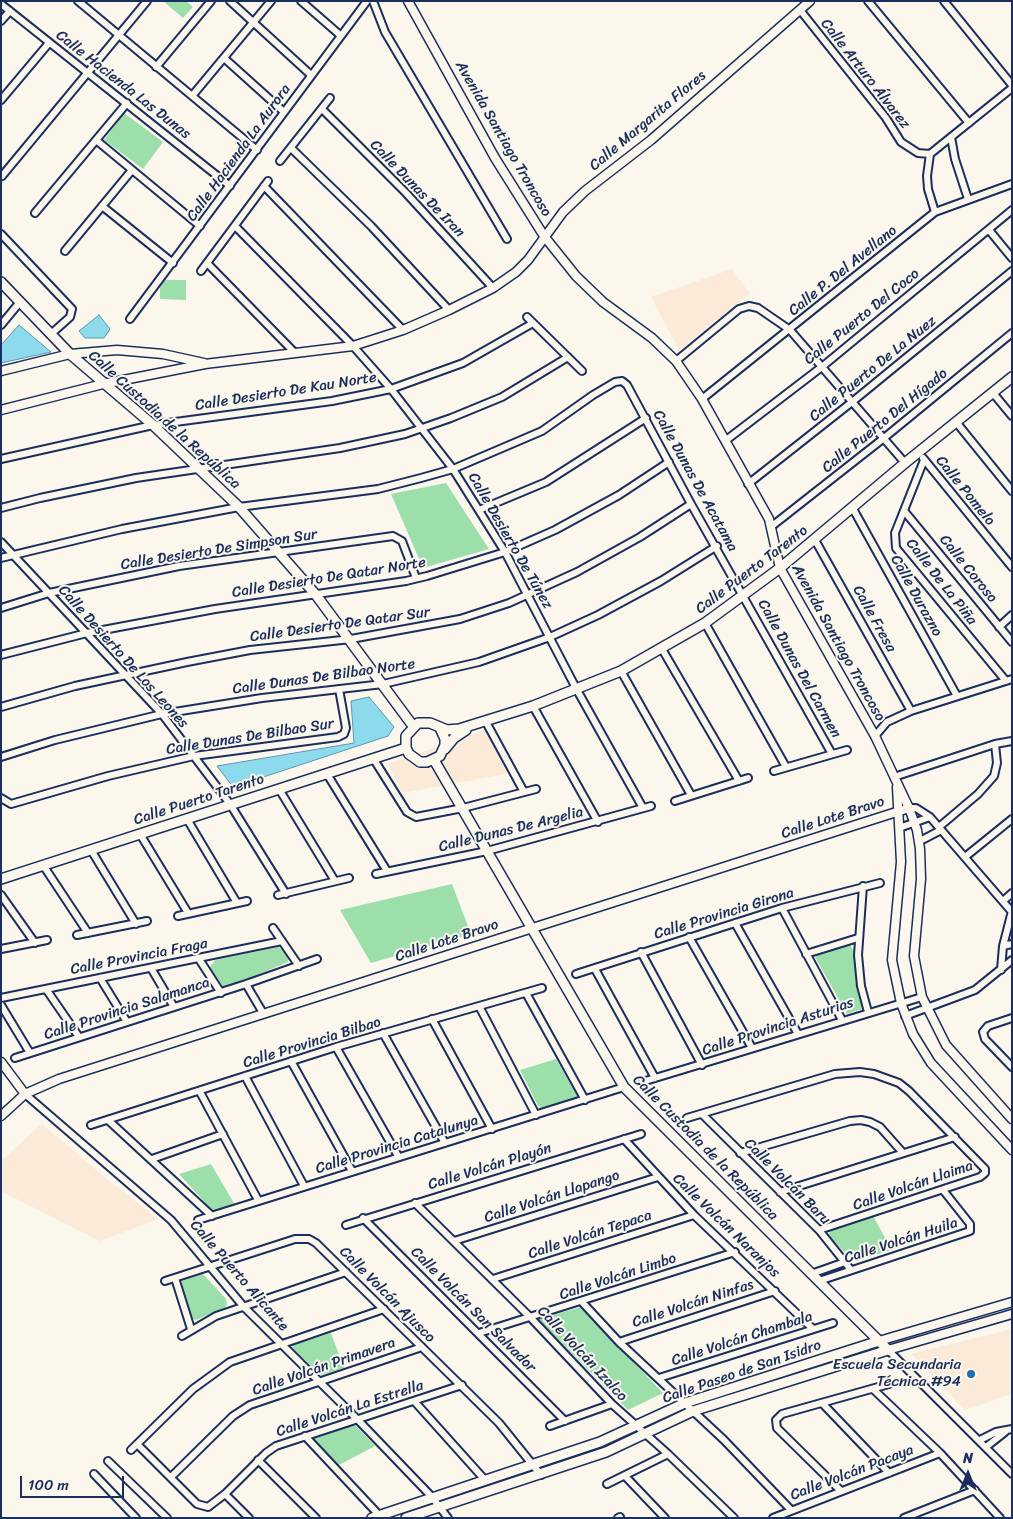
<!DOCTYPE html>
<html>
<head>
<meta charset="utf-8">
<style>
	body { margin:0 }
	#map { position:relative; width:1013px; height:1519px; overflow:hidden; background:#fbf7ec; font-family:Sriracha,sans-serif }
	canvas { display:block }
	.frame { position:absolute; inset:0; border:2px solid #1b2f5e; pointer-events:none }
	.north { position:absolute; left:943px; top:1449px; width:50px; height:50px; -webkit-text-stroke:4px #fbf7ec; paint-order:stroke; rotate:0deg; font-size:14px; font-weight:700; line-height:20px; text-align:center; color:#1b2f5e }
	.north::after { content:''; display:block; margin:auto; width:18px; height:22px; background:#1b2f5e; clip-path:polygon(50% 0,100% 100%,50% 72%,0 100%) }
	.scale { position:absolute; left:20px; top:1476px; width:104px; height:22px; box-sizing:border-box; border:2px solid #1b2f5e; border-top:0; padding-left:6px; font-size:15px; line-height:18px; white-space:nowrap; color:#1b2f5e; -webkit-text-stroke:4px #fbf7ec; paint-order:stroke }
</style>
</head>
<body>
<div id="map">
<canvas width="1013" height="1519"></canvas>
<div class="frame"></div>
<div class="north">N</div>
<div class="scale">100 m</div>
</div>
<script>
const ctx = document.querySelector('canvas').getContext('2d');
ctx.lineJoin = 'round';
function paint(path, color) { ctx.fillStyle = color; ctx.fill(path, 'evenodd'); }
const toPath = rows => new Path2D(rows.map(r => 'M' + r).join(''));
function trace(path, color, width, dash) { ctx.strokeStyle = color; ctx.lineWidth = width; ctx.lineCap = dash ? 'butt' : 'round'; ctx.setLineDash(dash || []); ctx.stroke(path); }
function label(font, color, halo, rows, align = 'center') {
  ctx.font = font + ' Sriracha,sans-serif'; ctx.lineWidth = 4; ctx.setLineDash([]); ctx.textBaseline = 'middle'; ctx.strokeStyle = halo; ctx.fillStyle = color; for (const [text, x, y, turn = 0] of rows) {
    ctx.save(); ctx.translate(x, y); ctx.rotate((+turn || 0) * Math.PI / 180); ctx.textAlign = isNaN(turn) ? turn : align; if (halo) ctx.strokeText(text, 0, 0); ctx.fillText(text, 0, 0); ctx.restore();
  }
}
const built = toPath([
	[732,269,750,294,679,350,651,297],
	[485,730,507,774,402,793,388,764],
	[43,1125,107,1179,158,1219,100,1241,1,1191,1,1161,38,1127],
	[1012,1329,1012,1394,965,1410,911,1354]
]);
const green = toPath([
	[163,1,186,1,193,7,183,18],
	[124,113,163,142,143,169,104,140],
	[160,280,186,280,186,300,160,299],
	[446,483,489,549,423,568,391,494],
	[452,884,471,934,371,963,340,910],
	[850,945,855,952,856,974,862,1009,847,1014,815,957,820,953],
	[279,947,289,956,288,962,230,986,223,986,210,967,215,960],
	[556,1059,577,1096,575,1100,546,1109,541,1108,538,1106,520,1070],
	[211,1164,235,1205,218,1211,211,1209,179,1174],
	[873,1216,892,1250,856,1261,850,1258,830,1237,829,1233,834,1228],
	[203,1274,226,1299,227,1303,226,1307,196,1320,192,1318,181,1285,182,1281],
	[581,1307,663,1393,628,1410,538,1319],
	[331,1333,344,1368,321,1375,292,1348,293,1345],
	[351,1426,356,1426,375,1446,337,1466,313,1439]
]);
const water = toPath([
	[99,315,110,329,104,338,85,338,79,331,99,315],
	[19,325,51,352,1,363,1,345,19,325],
	[369,697,394,727,388,736,233,787,217,766,354,743,351,701,369,697]
]);
const minor = toPath([
	[78,1,257,150],
	[230,1,311,75],
	[301,1,340,35],
	[373,1,385,32,507,239],
	[868,1,969,123],
	[944,1,1012,85],
	[1,4,230,186],
	[800,10,886,118,901,142,918,153,930,154,1012,88],
	[1,21,10,11],
	[224,58,284,112],
	[156,67,211,1],
	[192,96,271,1],
	[1,100,49,43],
	[322,109,406,193,493,288],
	[951,137,955,159,968,199],
	[96,140,200,226],
	[291,148,371,226,449,310],
	[930,154,927,176,928,189,935,212],
	[280,161,330,98],
	[2,176,147,1],
	[264,186,403,330],
	[102,206,173,263],
	[35,213,127,103],
	[235,226,353,346,391,389,453,469,505,552,577,690,643,808],
	[989,230,1012,258],
	[1,234,72,309,70,317,51,334],
	[65,251,132,170],
	[207,263,295,353],
	[201,271,268,181],
	[527,317,582,371],
	[130,319,367,1],
	[1,325,20,302],
	[676,361,739,309,749,306,758,308,790,330,905,463],
	[993,393,1012,416],
	[702,399,935,212,1012,184],
	[956,422,1012,491],
	[725,441,823,366,1012,210],
	[923,458,1012,567],
	[1,459,153,425,332,401,391,389,463,363,533,323],
	[924,460,895,533,896,548,1006,681],
	[748,484,852,402,1012,271],
	[852,507,957,696],
	[1,508,40,498,136,478,340,448,405,434,451,418,502,397,568,357],
	[479,510,546,482,646,418],
	[905,512,1012,642],
	[772,526,884,438,1012,333],
	[815,540,911,711],
	[1,542,162,714,230,804,286,894],
	[1,558,122,529,239,507,378,489,421,478,453,469,542,431,593,395,615,382,622,381,627,385,691,504,832,754],
	[1,608,49,593,179,566,393,536,402,541,416,578],
	[705,623,786,767],
	[999,627,1012,615],
	[662,649,739,781],
	[1,655,87,633,215,609,406,581,427,576,505,552,555,530,619,495,669,462],
	[621,671,691,795],
	[533,706,598,822],
	[1,707,75,686,187,662,250,650,351,639,460,619,509,603,577,572,640,537,691,504],
	[486,722,524,792],
	[875,736,887,722,911,711,1012,679],
	[1,757,55,740,162,714,262,698,383,684,479,662,550,637,598,615,661,581,717,546],
	[373,758,407,812,416,817,463,808,536,789],
	[774,771,847,750],
	[327,774,387,871],
	[894,777,995,744],
	[279,789,335,881],
	[1,798,11,804,108,776,194,756,338,737,344,734,346,728,339,689],
	[675,801,748,778],
	[909,808,916,808,930,817,1012,912],
	[187,819,237,903],
	[939,827,978,794,994,776,997,763,995,744,1012,741],
	[899,828,930,817],
	[140,834,188,913],
	[920,841,941,830],
	[91,850,136,924],
	[965,857,1012,819],
	[43,865,88,933],
	[376,874,487,851,651,806],
	[863,886,858,955,861,986,868,1012],
	[1,895,35,943],
	[278,895,349,878],
	[1003,901,1012,893],
	[782,908,842,1020],
	[178,916,247,901],
	[735,923,798,1034],
	[273,928,299,966],
	[77,935,147,921],
	[689,937,752,1048],
	[1003,946,1012,944],
	[1,949,47,940],
	[641,952,702,1065],
	[806,954,858,938],
	[199,959,221,993],
	[151,968,174,1007],
	[595,969,655,1078],
	[1001,970,1003,946,1012,911],
	[576,974,782,908,880,883],
	[100,978,127,1022],
	[246,984,263,1013],
	[46,989,79,1037],
	[526,993,585,1100],
	[1,998,282,941],
	[1,1005,30,1053],
	[479,1006,536,1115],
	[905,1016,975,990,1012,960],
	[1012,1018,988,1026,983,1032,985,1039,1012,1067],
	[432,1019,492,1129],
	[383,1033,445,1143],
	[336,1047,398,1156],
	[15,1058,246,984,317,959],
	[291,1061,352,1171],
	[245,1076,304,1186],
	[642,1082,922,997],
	[200,1092,258,1200],
	[25,1094,171,1220,244,1307,358,1420,432,1497,448,1518],
	[702,1114,819,1230,851,1270],
	[687,1118,835,1074,860,1072,874,1074,899,1083,909,1091,985,1169,985,1173,980,1177,819,1230],
	[108,1120,212,1216],
	[91,1125,336,1047,542,988],
	[624,1139,694,1215,813,1329],
	[740,1153,850,1121,861,1120,870,1122,880,1127,903,1153],
	[152,1159,223,1134],
	[780,1192,955,1137],
	[415,1203,530,1317,612,1404,668,1454,734,1518],
	[363,1218,565,1421],
	[198,1220,624,1087],
	[346,1225,641,1134],
	[454,1241,658,1177],
	[811,1274,845,1262],
	[175,1278,191,1329],
	[493,1279,694,1215],
	[165,1281,295,1239,309,1239,316,1243,499,1423,541,1475],
	[819,1281,970,1231,970,1224,943,1190],
	[582,1302,619,1342,724,1440,791,1510],
	[479,1333,735,1252],
	[182,1336,216,1316,346,1272],
	[619,1342,775,1291],
	[888,1350,1012,1474],
	[659,1378,833,1323],
	[873,1389,940,1453,1000,1518],
	[415,1402,485,1480],
	[822,1403,889,1473],
	[550,1426,612,1404],
	[305,1436,379,1515],
	[980,1440,996,1432,1012,1429],
	[137,1444,197,1504,208,1507,225,1494,266,1453,276,1446,462,1385],
	[986,1447,1005,1432],
	[131,1450,193,1389,230,1362,384,1309],
	[258,1460,316,1518],
	[108,1461,167,1518],
	[94,1474,136,1518],
	[625,1476,665,1518],
	[171,1477,233,1416,250,1405,422,1347],
	[607,1484,668,1454],
	[841,1491,777,1428,776,1420,782,1414,889,1384],
	[225,1494,249,1518],
	[618,1518,620,1517],
	[773,1518,940,1453],
	[904,1518,975,1490]
]);
const tertiary = toPath([
	[408,1,495,158,544,236,576,276,603,302,652,338,676,361,702,399,769,519,780,568,875,736,909,808,917,830,920,849,921,879,914,956,922,997,946,1045,1012,1119],
	[1,371,70,354,117,350,163,354,204,363],
	[1,410,103,384,205,364,353,346,403,330,449,310,493,288,516,272,528,260,563,212,585,191,651,140,810,1],
	[897,787,901,862,892,960,901,1003,913,1034,931,1063,1012,1150],
	[1,1062,25,1094],
	[1,1116,25,1094,59,1079,909,808],
	[879,1341,1012,1302],
	[888,1350,1012,1314]
]);
const secondary = toPath([
	[1,282,70,354,153,425,239,507,316,595,413,726],
	[440,728,445,739,445,745,440,756,427,762,420,762,409,754,406,748,406,736,418,723,430,723,447,730,459,729,533,706,621,671,705,623,780,568,905,463,1012,377],
	[445,749,454,738,466,730],
	[1,879,406,748],
	[372,1518,600,1442,685,1403,879,1341],
	[406,1518,606,1452,693,1411,888,1350,624,1087,434,760]
]);
const markers = [
	[971,1374,5,"#1f6fb2"]
];
const streetNames = [
	["Calle Arturo Álvarez",865,74,52],
	["Calle Hacienda Las Dunas",123,85,38],
	["Calle Margarita Flores",648,121,-40],
	["Avenida Santiago Troncoso",503,139,60],
	["Calle Hacienda La Aurora",239,153,-54],
	["Calle Dunas De Iran",417,189,46],
	["Calle P. Del Avellano",843,271,-39],
	["Calle Puerto Del Coco",862,317,-39],
	["Calle Puerto De La Nuez",873,369,-39],
	["Calle Desierto De Kau Norte",286,392,-9],
	["Calle Custodia de la República",164,420,42],
	["Calle Puerto Del Hígado",885,421,-39],
	["Calle Dunas De Acatama",695,481,61],
	["Calle Pomelo",965,491,51],
	["Calle Desierto De Túnez",510,541,60],
	["Calle Desierto De Simpson Sur",219,550,-9],
	["Calle Coroso",968,569,51],
	["Calle Puerto Tarento",752,570,-37],
	["Calle Desierto De Qatar Norte",329,578,-9],
	["Calle De La Piña",941,582,52],
	["Calle Durazno",916,596,61],
	["Calle Fresa",874,619,61],
	["Calle Desierto De Qatar Sur",340,625,-8],
	["Avenida Santiago Troncoso",838,643,61],
	["Calle Desierto De Los Leones",123,657,48],
	["Calle Dunas Del Carmen",799,669,61],
	["Calle Dunas De Bilbao Norte",324,677,-8],
	["Calle Dunas De Bilbao Sur",250,737,-9],
	["Calle Puerto Tarento",199,800,-18],
	["Calle Lote Bravo",833,818,-18],
	["Calle Dunas De Argelia",511,830,-14],
	["Calle Provincia Girona",724,914,-17],
	["Calle Lote Bravo",447,941,-18],
	["Calle Provincia Fraga",139,957,-11],
	["Calle Provincia Salamanca",127,1009,-18],
	["Calle Provincia Asturias",778,1027,-18],
	["Calle Provincia Bilbao",312,1043,-17],
	["Calle Provincia Catalunya",397,1145,-17],
	["Calle Custodia de la República",705,1148,45],
	["Calle Volcán Playón",490,1167,-17],
	["Calle Volcán Baru",787,1182,45],
	["Calle Volcán Llaima",913,1186,-19],
	["Calle Volcán Llapango",552,1197,-18],
	["Calle Volcán Naranjos",726,1226,44],
	["Calle Volcán Tepaca",590,1235,-18],
	["Calle Volcán Huila",901,1241,-18],
	["Calle Puerto Alicante",239,1276,49],
	["Calle Volcán Limbo",618,1277,-18],
	["Calle Volcán Ajusco",387,1295,45],
	["Calle Volcán Ninfas",693,1304,-18],
	["Calle Volcán San Salvador",473,1310,45],
	["Calle Volcán Chambala",742,1339,-18],
	["Calle Volcán Izalco",582,1354,47],
	["Calle Volcán Primavera",324,1367,-19],
	["Calle Paseo de San Isidro",742,1372,-19],
	["Calle Volcán La Estrella",350,1409,-18],
	["Calle Volcán Pacaya",852,1473,-21]
];
const poiNames = [
	["Escuela Secundaria",961,1365],
	["Técnica #94",961,1382]
];
paint(built, '#fbead8');
paint(green, '#9cdfab');
paint(water, '#8ddaec');
trace(water, '#5f96b3', 1);
trace(minor, '#1b2f5e', 10);
trace(tertiary, '#1b2f5e', 11);
trace(secondary, '#1b2f5e', 12);
trace(minor, '#fbf7ec', 6);
trace(tertiary, '#fbf7ec', 8);
trace(secondary, '#fbf7ec', 9);
for (const [x, y, r, color] of markers) { const dot = new Path2D(); dot.arc(x, y, r, 0, 2 * Math.PI); ctx.fillStyle = color; ctx.fill(dot); trace(dot, '#fbf7ec', 2); }
label('15px', '#1b2f5e', '#fbf7ec', streetNames);
label('15px', '#1b2f5e', '#fbf7ec', poiNames, 'right');
</script>
</body>
</html>
